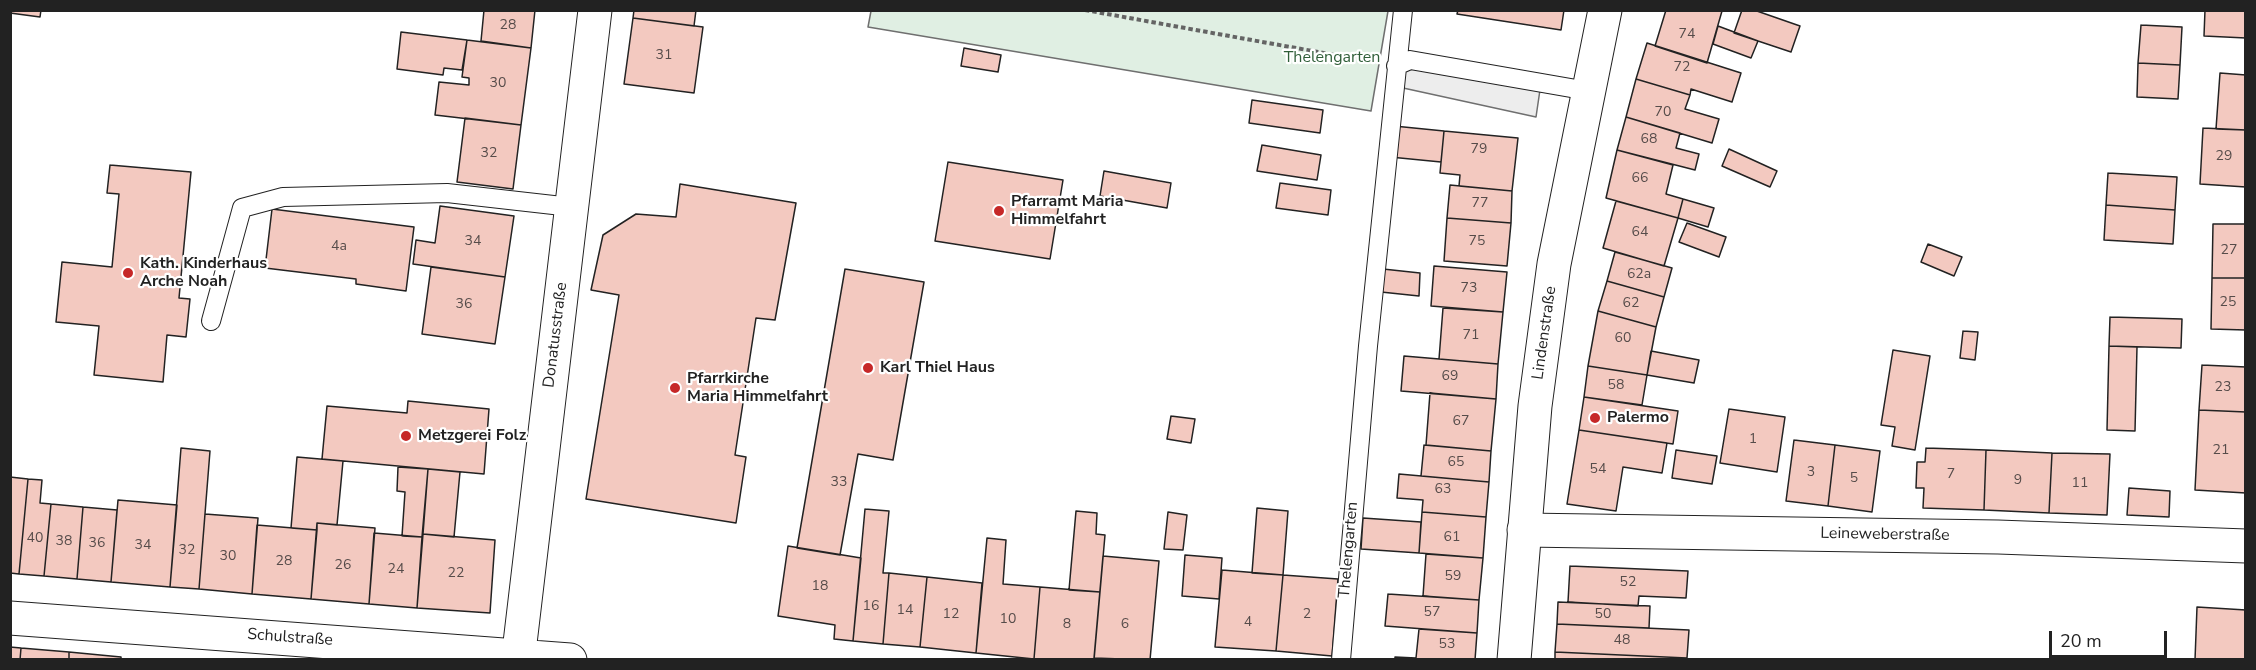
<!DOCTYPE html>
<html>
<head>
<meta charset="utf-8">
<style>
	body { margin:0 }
	#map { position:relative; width:2256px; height:670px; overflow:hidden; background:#fff; font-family:"Nunito Sans",sans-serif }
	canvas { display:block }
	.frame { position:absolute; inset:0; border:12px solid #222; pointer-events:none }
	.scale { position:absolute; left:2049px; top:631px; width:118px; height:27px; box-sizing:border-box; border:3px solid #222; border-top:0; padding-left:8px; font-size:18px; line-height:21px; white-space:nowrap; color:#222; -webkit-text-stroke:4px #fff; paint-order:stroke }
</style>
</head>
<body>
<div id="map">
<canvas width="2256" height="670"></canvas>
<div class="frame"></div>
<div class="scale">20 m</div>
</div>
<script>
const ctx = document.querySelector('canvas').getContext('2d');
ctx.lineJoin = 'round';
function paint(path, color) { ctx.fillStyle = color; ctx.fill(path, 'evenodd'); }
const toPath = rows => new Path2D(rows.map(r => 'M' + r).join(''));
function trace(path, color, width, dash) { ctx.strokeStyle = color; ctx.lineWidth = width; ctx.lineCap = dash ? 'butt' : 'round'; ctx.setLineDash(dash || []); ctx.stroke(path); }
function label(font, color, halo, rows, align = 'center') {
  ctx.font = font + ' "Nunito Sans",sans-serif'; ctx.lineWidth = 4.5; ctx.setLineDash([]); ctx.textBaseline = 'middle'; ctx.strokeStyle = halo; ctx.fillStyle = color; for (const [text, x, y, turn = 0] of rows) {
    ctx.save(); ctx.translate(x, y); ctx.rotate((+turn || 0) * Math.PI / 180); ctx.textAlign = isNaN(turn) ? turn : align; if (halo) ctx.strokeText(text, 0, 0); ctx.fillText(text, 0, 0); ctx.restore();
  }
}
const green = toPath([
	[871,11,871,10,1388,11,1371,111,868,27,871,11]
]);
const parking = toPath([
	[1396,66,1541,83,1536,117,1394,86,1396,66]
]);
const building = toPath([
	[10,10,41,10,40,17,10,13,10,10],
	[484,10,535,10,531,48,481,41,484,10],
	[634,10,696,10,694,26,633,18,634,10],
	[1458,10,1564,10,1561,30,1457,14,1458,10],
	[1666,10,1722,11,1707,63,1655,46,1666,10],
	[1742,10,1754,10,1800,26,1791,52,1734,33,1742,10],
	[2205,10,2246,10,2246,38,2204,36,2205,10],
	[633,18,703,27,694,93,624,84,633,18],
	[2141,25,2182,27,2180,65,2138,63,2141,25],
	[1718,26,1758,41,1751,58,1713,44,1718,26],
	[401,32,467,40,462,70,444,68,443,75,397,69,401,32],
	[467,40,531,48,521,125,435,115,439,82,469,85,469,78,462,77,467,40],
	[1647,43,1741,73,1732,102,1691,89,1690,95,1636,79,1647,43],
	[964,48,1001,55,998,72,961,66,964,48],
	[2138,63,2180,65,2178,99,2137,97,2138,63],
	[2220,73,2246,75,2246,130,2216,129,2220,73],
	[1636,79,1690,95,1685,109,1719,119,1712,143,1626,117,1636,79],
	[1252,100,1323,110,1320,133,1249,123,1252,100],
	[1626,117,1680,133,1676,148,1699,154,1695,170,1617,150,1626,117],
	[465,118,521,125,513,189,457,182,465,118],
	[1394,126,1444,131,1441,162,1390,157,1394,126],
	[2203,128,2246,130,2246,187,2200,184,2203,128],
	[1444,131,1518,138,1512,191,1459,186,1460,175,1440,173,1444,131],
	[1262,145,1321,155,1317,180,1257,171,1262,145],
	[1729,149,1777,171,1770,187,1722,166,1729,149],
	[1617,150,1673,165,1666,194,1683,199,1678,218,1606,198,1617,150],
	[948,162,1063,180,1050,259,935,241,948,162],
	[110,165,191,172,179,298,190,299,186,337,167,335,163,382,94,375,99,326,56,322,62,262,112,267,119,194,107,193,110,165],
	[1104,171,1171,183,1167,208,1100,196,1104,171],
	[2108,173,2177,177,2175,210,2106,205,2108,173],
	[1280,183,1331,190,1328,215,1276,208,1280,183],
	[680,184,796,203,775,320,756,318,735,455,746,457,736,523,586,499,619,295,591,290,603,235,636,214,676,217,680,184],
	[1450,185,1512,191,1511,223,1447,218,1450,185],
	[1683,199,1714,208,1708,227,1678,218,1683,199],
	[1616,201,1678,218,1664,266,1603,248,1616,201],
	[2106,205,2175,210,2173,244,2104,240,2106,205],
	[440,206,514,216,505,277,413,264,416,240,435,243,440,206],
	[272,209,414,227,406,291,356,284,356,279,265,268,272,209],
	[1447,218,1511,223,1507,266,1444,261,1447,218],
	[1687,223,1726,237,1719,257,1679,242,1687,223],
	[2213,224,2246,224,2246,278,2212,278,2213,224],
	[1928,244,1962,257,1954,276,1921,262,1928,244],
	[1615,252,1672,268,1664,297,1607,281,1615,252],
	[1434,266,1507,272,1503,312,1431,306,1434,266],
	[431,267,505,277,495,344,422,334,431,267],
	[845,269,924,282,893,460,858,454,840,555,797,548,845,269],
	[1383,269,1420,273,1419,296,1381,292,1383,269],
	[2212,278,2246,278,2246,330,2211,329,2212,278],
	[1607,281,1664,297,1656,327,1598,311,1607,281],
	[1443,308,1503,312,1498,364,1439,359,1443,308],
	[1598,311,1656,327,1647,375,1588,366,1598,311],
	[2110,317,2182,319,2181,348,2109,346,2110,317],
	[1963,331,1978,332,1975,360,1960,358,1963,331],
	[2109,346,2137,347,2135,431,2107,430,2109,346],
	[1893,350,1930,356,1915,450,1892,446,1895,427,1881,425,1893,350],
	[1651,351,1699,360,1694,383,1647,375,1651,351],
	[1404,356,1498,364,1496,399,1401,391,1404,356],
	[2202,365,2246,367,2246,412,2199,410,2202,365],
	[1588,366,1647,375,1642,405,1584,397,1588,366],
	[1430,393,1496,399,1491,451,1426,445,1430,393],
	[1584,397,1678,411,1673,444,1579,430,1584,397],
	[408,401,489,409,484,474,322,459,327,406,407,413,408,401],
	[1729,409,1785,417,1777,472,1720,463,1729,409],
	[2199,410,2246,412,2246,493,2195,490,2199,410],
	[1171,416,1195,419,1191,443,1167,439,1171,416],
	[1579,430,1667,443,1662,473,1623,467,1616,511,1567,504,1579,430],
	[1794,440,1835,445,1828,506,1786,501,1794,440],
	[1424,445,1491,451,1489,482,1421,476,1424,445],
	[1835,445,1880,451,1872,512,1828,506,1835,445],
	[181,448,210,451,199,589,170,587,181,448],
	[1926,448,1986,450,1984,510,1923,508,1924,488,1916,488,1917,462,1925,462,1926,448],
	[1676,450,1717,456,1712,484,1672,478,1676,450],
	[1986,450,2052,453,2049,513,1984,510,1986,450],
	[2052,453,2110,454,2107,515,2049,513,2052,453],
	[297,457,343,461,337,525,317,523,317,530,291,528,297,457],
	[398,467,428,469,422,537,402,536,405,492,397,491,398,467],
	[428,469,460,472,454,537,423,534,428,469],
	[1399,474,1489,482,1486,517,1422,512,1423,500,1397,498,1399,474],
	[10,477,28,479,19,574,10,573,10,477],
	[28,479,42,480,40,503,51,504,44,576,19,574,28,479],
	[2129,488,2170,491,2169,517,2127,515,2129,488],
	[118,500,177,505,170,587,111,582,118,500],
	[51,504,83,507,77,579,44,576,51,504],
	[83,507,117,510,111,582,77,579,83,507],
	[1257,508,1288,511,1283,575,1252,573,1257,508],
	[865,509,889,511,883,573,889,573,883,644,853,641,865,509],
	[1076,511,1097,513,1096,534,1105,535,1100,592,1069,590,1076,511],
	[1168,512,1187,515,1183,550,1164,549,1168,512],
	[1422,512,1486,517,1483,558,1419,553,1422,512],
	[205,514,258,518,252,594,199,589,205,514],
	[1363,518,1421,522,1419,553,1361,549,1363,518],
	[317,523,375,528,369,604,311,599,317,523],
	[257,525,317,530,311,599,252,594,257,525],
	[374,533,422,537,417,608,369,604,374,533],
	[423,534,495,540,490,613,417,608,423,534],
	[987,538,1006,540,1003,584,1040,587,1034,659,976,653,987,538],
	[788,546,861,558,853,641,834,639,835,625,778,616,788,546],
	[1426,554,1483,558,1479,600,1423,596,1426,554],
	[1185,555,1222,558,1219,599,1182,596,1185,555],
	[1103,556,1159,561,1150,660,1094,658,1103,556],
	[1570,566,1688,571,1686,598,1639,596,1638,606,1568,602,1570,566],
	[1222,570,1283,575,1276,651,1215,647,1222,570],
	[889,573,927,577,920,647,883,644,889,573],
	[1283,575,1338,579,1332,656,1276,651,1283,575],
	[927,577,982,583,976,653,920,647,927,577],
	[1040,587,1100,592,1094,660,1034,659,1040,587],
	[1388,594,1479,600,1477,633,1385,626,1388,594],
	[1558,602,1650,606,1649,628,1557,624,1558,602],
	[2197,607,2246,610,2246,660,2195,660,2197,607],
	[1557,624,1689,630,1687,658,1555,652,1557,624],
	[1419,629,1477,633,1475,660,1395,660,1395,657,1416,658,1419,629],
	[10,647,21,648,20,660,10,660,10,647],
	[21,648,69,652,69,660,20,660,21,648],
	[69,652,121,657,121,660,69,660,69,652],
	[1555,652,1687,658,1687,660,1555,660,1555,652]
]);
const path = toPath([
	[1085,10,1368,61]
]);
const service = toPath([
	[1396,66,1410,60,1588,91],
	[211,321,242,208,283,197,447,193,571,207],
	[1341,660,1368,346,1403,10]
]);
const minor = toPath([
	[1524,530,1998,537,2246,546],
	[10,618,570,660],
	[518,660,595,10]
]);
const tertiary = toPath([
	[1514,660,1535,406,1554,264,1605,10]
]);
const markers = [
	[999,211,6,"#c62828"],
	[128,273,6,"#c62828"],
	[868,368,6,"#c62828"],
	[675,388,6,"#c62828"],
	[1595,418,6,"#c62828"],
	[406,436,6,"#c62828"]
];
const numberNames = [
	["28",508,26],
	["74",1687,35],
	["31",664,56],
	["72",1682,68],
	["30",498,84],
	["70",1663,113],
	["68",1649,140],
	["79",1479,150],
	["32",489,154],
	["29",2224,157],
	["66",1640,179],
	["77",1480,204],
	["64",1640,233],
	["34",473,242],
	["75",1477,242],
	["4a",339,247],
	["27",2229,251],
	["62a",1639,275],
	["73",1469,289],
	["25",2228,303],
	["62",1631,304],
	["36",464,305],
	["71",1471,336],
	["60",1623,339],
	["69",1450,377],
	["58",1616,386],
	["23",2223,388],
	["67",1461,422],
	["1",1753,440],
	["21",2221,451],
	["65",1456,463],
	["54",1598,470],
	["3",1811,473],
	["7",1951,475],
	["5",1854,479],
	["9",2018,481],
	["33",839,483],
	["11",2080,484],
	["63",1443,490],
	["61",1452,538],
	["40",35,539],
	["38",64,542],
	["36",97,544],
	["34",143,546],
	["32",187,551],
	["30",228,557],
	["28",284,562],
	["26",343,566],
	["24",396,570],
	["22",456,574],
	["59",1453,577],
	["52",1628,583],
	["18",820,587],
	["16",871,607],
	["14",905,611],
	["57",1432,613],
	["12",951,615],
	["2",1307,615],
	["50",1603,615],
	["10",1008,620],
	["4",1248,623],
	["8",1067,625],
	["6",1125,625],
	["48",1622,641],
	["53",1447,645]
];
const parkNames = [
	["Thelengarten",1332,58]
];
const poiNames = [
	["Pfarramt Maria",1011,202],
	["Himmelfahrt",1011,220],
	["Kath. Kinderhaus",140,264],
	["Arche Noah",140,282],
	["Karl Thiel Haus",880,368],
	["Pfarrkirche",687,379],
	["Maria Himmelfahrt",687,397],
	["Palermo",1607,418],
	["Metzgerei Folz",418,436]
];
const streetNames = [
	["Lindenstraße",1545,333,-82],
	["Donatusstraße",556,335,-83],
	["Leineweberstraße",1885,535,1],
	["Thelengarten",1349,550,-85],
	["Schulstraße",290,638,4]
];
paint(green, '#e0efe3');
trace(green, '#6f6f6f', 1.5);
paint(parking, '#ededed');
trace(parking, '#6f6f6f', 1.5);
paint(building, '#f3c9c0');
trace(building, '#222', 1.5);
trace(service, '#222', 20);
trace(minor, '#222', 35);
trace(tertiary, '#222', 35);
trace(path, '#646464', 4, [4.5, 3]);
trace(service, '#fff', 18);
trace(minor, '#fff', 33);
trace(tertiary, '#fff', 33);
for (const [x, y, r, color] of markers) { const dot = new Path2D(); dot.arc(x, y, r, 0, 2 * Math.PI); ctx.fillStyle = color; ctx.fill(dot); trace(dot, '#fff', 2); }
label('14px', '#564c4a', null, numberNames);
label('16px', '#2f5e38', '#fff', parkNames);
label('bold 16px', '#222', '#fff', poiNames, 'left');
label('16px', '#222', '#fff', streetNames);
</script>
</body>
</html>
